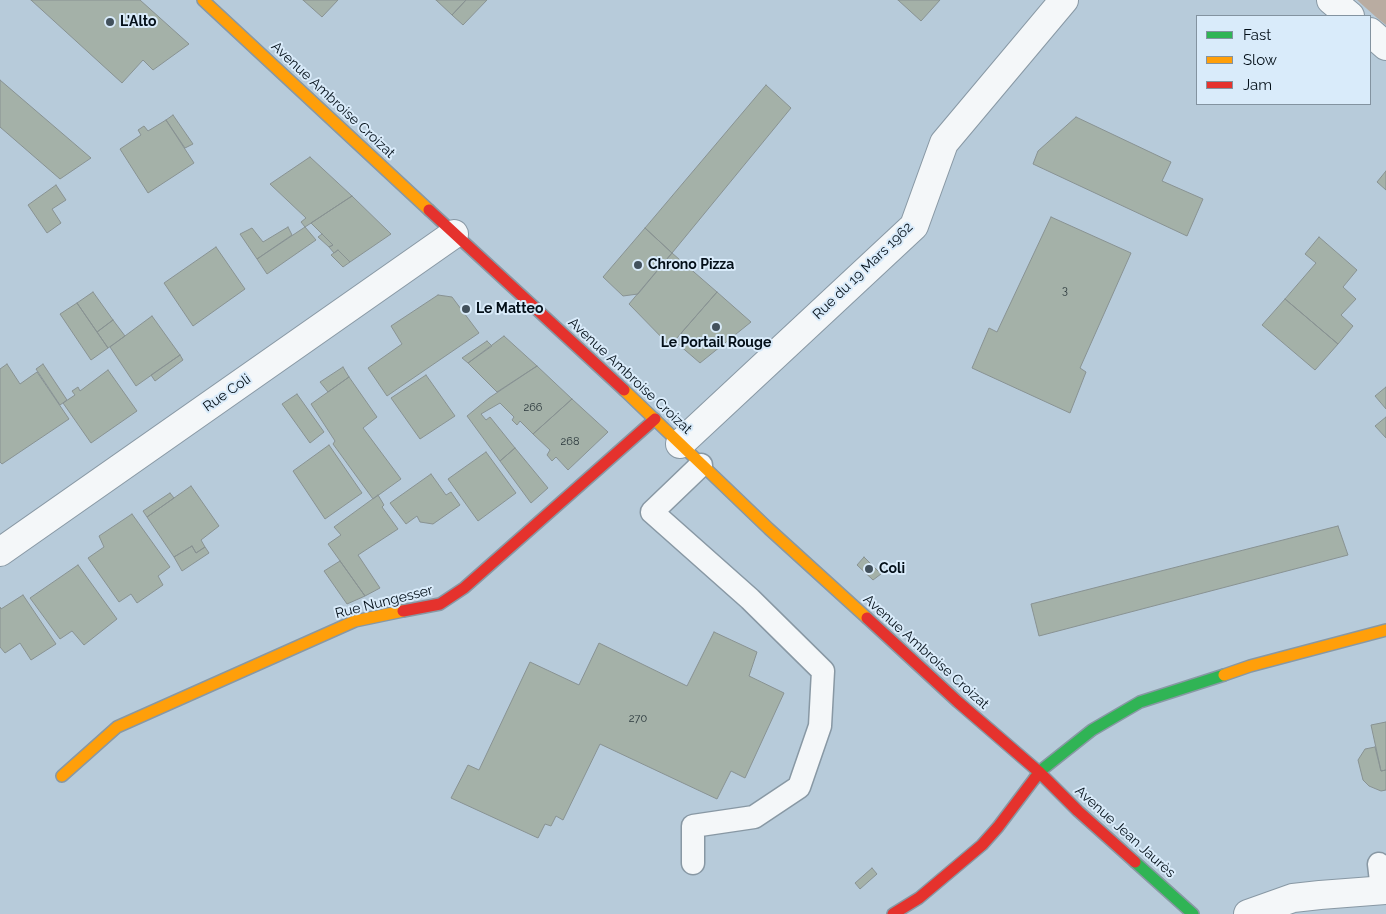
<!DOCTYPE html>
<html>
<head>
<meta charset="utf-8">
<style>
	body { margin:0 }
	#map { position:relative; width:1386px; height:914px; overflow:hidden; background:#b7cbda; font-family:Raleway,sans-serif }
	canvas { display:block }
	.legend { position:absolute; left:1196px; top:15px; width:175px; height:90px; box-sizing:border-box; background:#d9ebfa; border:1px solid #8393a0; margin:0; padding:6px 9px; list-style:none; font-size:15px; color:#030f18 }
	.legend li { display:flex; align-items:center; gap:10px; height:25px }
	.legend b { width:25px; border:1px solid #8393a0 }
</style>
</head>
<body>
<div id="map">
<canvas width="1386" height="914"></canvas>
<ul class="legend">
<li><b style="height:6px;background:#30b455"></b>Fast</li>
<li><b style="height:6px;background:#ff9f0a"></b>Slow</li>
<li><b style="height:6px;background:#e5322d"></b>Jam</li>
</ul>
</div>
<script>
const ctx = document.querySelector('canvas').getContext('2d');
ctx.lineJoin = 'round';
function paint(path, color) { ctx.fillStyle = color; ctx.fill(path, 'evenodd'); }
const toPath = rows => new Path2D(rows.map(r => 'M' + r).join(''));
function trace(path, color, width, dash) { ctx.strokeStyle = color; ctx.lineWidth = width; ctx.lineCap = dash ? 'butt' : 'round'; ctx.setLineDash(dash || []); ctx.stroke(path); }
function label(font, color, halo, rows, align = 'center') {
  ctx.font = font + ' Raleway,sans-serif'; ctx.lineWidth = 4; ctx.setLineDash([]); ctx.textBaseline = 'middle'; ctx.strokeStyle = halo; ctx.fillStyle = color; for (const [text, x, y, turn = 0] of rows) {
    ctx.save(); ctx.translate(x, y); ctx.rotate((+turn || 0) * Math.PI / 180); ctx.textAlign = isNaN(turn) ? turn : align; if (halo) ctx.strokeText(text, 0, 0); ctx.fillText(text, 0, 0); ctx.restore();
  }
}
const green = toPath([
	[1357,0,1386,0,1386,25,1376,17]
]);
const building = toPath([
	[31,0,140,0,189,44,153,70,143,60,122,83,31,0],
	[303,0,338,0,322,17,303,0],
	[436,0,466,0,452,15,436,0],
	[466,0,487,0,463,25,452,15,466,0],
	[898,0,940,0,921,21,898,0],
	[0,80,91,158,60,179,0,127,0,80],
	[766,85,791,108,672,253,645,228,766,85],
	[173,115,193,144,185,148,166,120,173,115],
	[1076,117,1171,162,1162,181,1203,199,1187,236,1033,164,1038,151,1076,117],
	[166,120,194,163,148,193,120,149,141,135,138,130,144,126,148,131,166,120],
	[310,157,352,196,305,227,301,222,306,218,270,184,310,157],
	[1386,171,1386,190,1377,182,1386,171],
	[56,185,66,200,52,209,61,223,47,233,28,205,56,185],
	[352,196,391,234,350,262,338,250,334,253,329,247,333,245,311,223,352,196],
	[1051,217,1131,253,1080,368,1086,372,1070,413,972,368,989,328,997,332,1051,217],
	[288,227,292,235,257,259,240,234,252,228,263,242,288,227],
	[305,227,316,240,267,274,257,259,305,227],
	[645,228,672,253,638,294,623,296,603,277,645,228],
	[322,234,333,245,329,247,318,237,322,234],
	[1319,237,1357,270,1343,287,1356,299,1341,315,1353,326,1338,344,1285,299,1316,263,1305,254,1319,237],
	[216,247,245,289,193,326,164,283,216,247],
	[338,250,350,262,343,267,331,255,338,250],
	[672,253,717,292,670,346,629,304,672,253],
	[93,292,113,320,97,332,77,303,93,292],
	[717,292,751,322,700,363,678,344,682,332,717,292],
	[438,295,452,297,479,333,387,396,368,368,402,344,391,326,438,295],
	[1285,299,1338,344,1315,370,1262,325,1285,299],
	[77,303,108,348,91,360,60,314,77,303],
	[152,316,180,355,136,386,110,347,152,316],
	[113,320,125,336,108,348,97,332,113,320],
	[504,336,537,366,497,392,468,363,504,336],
	[487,341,492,346,468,363,462,358,487,341],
	[180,355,183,360,155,381,151,375,180,355],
	[7,364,20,384,37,372,69,419,2,464,0,462,0,369,7,364],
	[43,364,67,400,60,405,36,369,43,364],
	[537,366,572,399,533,434,520,421,517,425,512,420,514,417,500,403,481,414,486,420,490,417,515,448,500,461,467,416,489,398,537,366],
	[343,367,349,377,328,392,320,382,343,367],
	[108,370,137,411,91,443,63,403,75,395,72,391,78,387,80,391,108,370],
	[426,375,455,416,420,439,391,398,426,375],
	[349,377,377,417,363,428,401,479,373,499,333,444,335,441,311,404,349,377],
	[1386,387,1386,409,1375,396,1386,387],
	[297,394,324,432,310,443,282,404,297,394],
	[572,399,608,432,568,470,556,457,552,461,547,455,550,450,533,434,572,399],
	[1386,417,1386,438,1375,426,1386,417],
	[329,445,362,493,325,519,293,471,329,445],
	[515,448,548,488,531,503,500,461,515,448],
	[486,452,516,493,478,521,448,479,486,452],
	[431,474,446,495,451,492,460,505,433,524,420,522,417,516,406,524,390,503,431,474],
	[191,486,219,526,201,540,205,547,196,553,192,546,174,557,147,517,191,486],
	[170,493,174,498,147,517,143,511,170,493],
	[378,495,384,505,382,507,398,529,358,555,380,588,365,596,328,544,341,535,334,527,378,495],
	[132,514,170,567,158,576,163,585,137,603,131,594,119,602,88,558,104,547,99,536,132,514],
	[1338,526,1348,555,1039,636,1031,604,1338,526],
	[192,546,196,553,205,547,209,553,182,571,174,557,192,546],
	[864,557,881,574,873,580,857,565,864,557],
	[340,561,365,596,347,604,324,571,340,561],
	[78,565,117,619,84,645,72,631,60,639,30,598,78,565],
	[23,595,56,644,31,660,20,643,5,653,0,647,0,607,1,609,23,595],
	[714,632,757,652,749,676,784,693,745,778,731,771,717,799,600,744,563,820,556,816,551,826,545,824,538,838,451,798,468,765,479,770,530,662,579,685,599,643,687,686,714,632],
	[1386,722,1386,770,1381,771,1371,725,1386,722],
	[1375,747,1381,771,1386,770,1386,790,1381,791,1369,786,1363,780,1358,760,1365,749,1375,747],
	[872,868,877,874,860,889,855,883,872,868]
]);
const lane = toPath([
	[693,863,693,826,754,817,799,787,820,726,823,671,750,599,652,512,701,465],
	[1379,864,1382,890]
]);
const street = toPath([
	[1331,0,1350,16],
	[1370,32,1386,46],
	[680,444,914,226,944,143,1064,0],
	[0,552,454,234],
	[1248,914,1293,898,1320,895,1386,890]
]);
const fast = toPath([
	[1035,778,1039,772,1092,730,1140,702,1224,675],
	[1135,862,1193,914]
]);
const slow = toPath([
	[203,0,429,210],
	[624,390,769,529,867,618],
	[1224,675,1250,666,1386,630],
	[62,776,117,727,355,621,403,611]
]);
const jam = toPath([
	[429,210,624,390],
	[403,611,440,604,464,588,655,419],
	[867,618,958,702,1039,772,1078,811,1135,862],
	[893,914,919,898,982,845,998,827,1035,778]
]);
const markers = [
	[110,22,5,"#42515c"],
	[638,265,5,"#42515c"],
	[466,309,5,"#42515c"],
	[716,327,5,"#42515c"],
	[869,569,5,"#42515c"]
];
const numberNames = [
	["3",1065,291],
	["266",533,408],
	["268",570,442],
	["270",638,719]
];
const poiNames = [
	["L'Alto",120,22],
	["Chrono Pizza",648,265],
	["Le Matteo",476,309],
	["Le Portail Rouge",716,343,"center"],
	["Coli",879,569]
];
const streetNames = [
	["Avenue Ambroise Croizat",333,100,43],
	["Rue du 19 Mars 1962",863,271,-44],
	["Avenue Ambroise Croizat",630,376,43],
	["Rue Coli",227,393,-35],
	["Rue Nungesser",384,602,-14],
	["Avenue Ambroise Croizat",926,652,42],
	["Avenue Jean Jaurès",1125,832,42]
];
paint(green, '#b9aca1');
paint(building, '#a4b1a8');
trace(building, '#889292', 1);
trace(lane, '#8898a4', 25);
trace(street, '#8898a4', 30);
trace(fast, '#8898a4', 14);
trace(slow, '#8898a4', 14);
trace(jam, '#8898a4', 14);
trace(lane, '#f4f7f9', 22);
trace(street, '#f4f7f9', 28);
trace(fast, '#30b455', 11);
trace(slow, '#ff9f0a', 11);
trace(jam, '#e5322d', 11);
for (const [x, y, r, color] of markers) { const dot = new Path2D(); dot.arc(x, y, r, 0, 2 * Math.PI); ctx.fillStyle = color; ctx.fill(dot); trace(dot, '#d9ebfa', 2); }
label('11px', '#2b383c', null, numberNames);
label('bold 14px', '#030f18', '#d9ebfa', poiNames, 'left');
label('14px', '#030f18', '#d9ebfa', streetNames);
</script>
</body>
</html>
